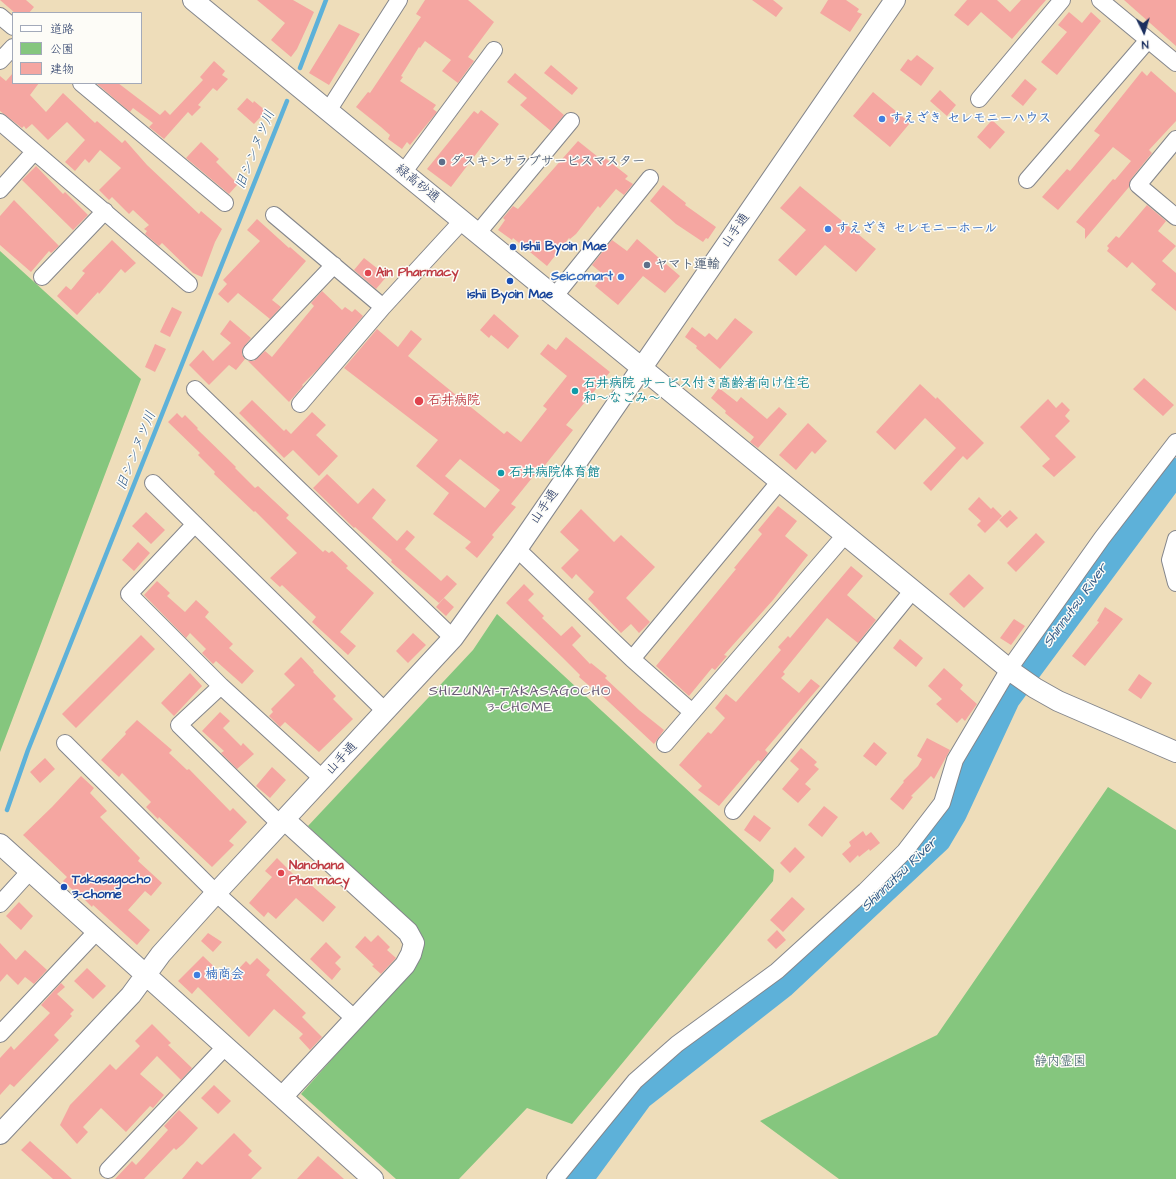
<!DOCTYPE html>
<html>
<head>
<meta charset="utf-8">
<style>
	body { margin:0 }
	#map { position:relative; width:1176px; height:1179px; overflow:hidden; background:#eeddba; font-family:"Architects Daughter","Klee One",sans-serif }
	canvas { display:block }
	.legend { position:absolute; left:12px; top:12px; width:130px; height:72px; box-sizing:border-box; background:#fdfcf7; border:1px solid #a3aaba; margin:0; padding:5px 7px; list-style:none; font-size:12px; color:#1b2f5e }
	.legend li { display:flex; align-items:center; gap:8px; height:20px }
	.legend b { width:20px; border:1px solid #a3aaba }
	.north { position:absolute; left:1124px; top:12px; width:40px; height:40px; -webkit-text-stroke:3px #fdfcf7; paint-order:stroke; rotate:175deg; font-size:11px; font-weight:700; line-height:16px; text-align:center; color:#1b2f5e }
	.north::after { content:''; display:block; margin:auto; width:14px; height:18px; background:#1b2f5e; clip-path:polygon(50% 0,100% 100%,50% 72%,0 100%) }
</style>
</head>
<body>
<div id="map">
<canvas width="1176" height="1179"></canvas>
<ul class="legend">
<li><b style="height:5px;background:#fff"></b>道路</li>
<li><b style="height:11px;background:#85c67e"></b>公園</li>
<li><b style="height:11px;background:#f5a6a1"></b>建物</li>
</ul>
<div class="north">N</div>
</div>
<script>
const ctx = document.querySelector('canvas').getContext('2d');
ctx.lineJoin = 'round';
function paint(path, color) { ctx.fillStyle = color; ctx.fill(path, 'evenodd'); }
const toPath = rows => new Path2D(rows.map(r => 'M' + r).join(''));
function trace(path, color, width, dash) { ctx.strokeStyle = color; ctx.lineWidth = width; ctx.lineCap = dash ? 'butt' : 'round'; ctx.setLineDash(dash || []); ctx.stroke(path); }
function label(font, color, halo, rows, align = 'center') {
  ctx.font = font + ' "Architects Daughter","Klee One",sans-serif'; ctx.lineWidth = 3; ctx.setLineDash([]); ctx.textBaseline = 'middle'; ctx.strokeStyle = halo; ctx.fillStyle = color; for (const [text, x, y, turn = 0] of rows) {
    ctx.save(); ctx.translate(x, y); ctx.rotate((+turn || 0) * Math.PI / 180); ctx.textAlign = isNaN(turn) ? turn : align; if (halo) ctx.strokeText(text, 0, 0); ctx.fillText(text, 0, 0); ctx.restore();
  }
}
const green = toPath([
	[0,251,141,379,0,752],
	[497,614,774,870,773,881,572,1124,527,1108,459,1179,396,1179,301,1094,420,960,420,934,308,826,473,650],
	[1108,787,1176,830,1176,1179,839,1179,760,1121,937,1035]
]);
const stream = toPath([
	[300,68,326,0],
	[7,810,28,750,287,101]
]);
const river = toPath([
	[580,1179,640,1097,783,985,938,840,954,813,1007,699,1176,471]
]);
const building = toPath([
	[0,0,26,0,34,7,29,13,15,13],
	[257,0,293,0,314,12,297,49,291,57,271,40,285,23],
	[425,0,468,0,494,22,468,57,474,61,458,83,442,71,451,60,425,41,420,48,419,47,401,76,403,77,400,81,436,105,433,109,437,112,410,145,407,142,402,149,388,139,390,135,381,127,356,107,368,92,370,93,421,17,416,14],
	[752,0,773,0,783,8,776,17],
	[828,0,846,0,859,9,857,12,862,14,850,32,820,13],
	[967,0,997,0,1010,12,1021,0,1046,0,1012,39,981,12,968,26,954,15],
	[1124,0,1176,0,1176,46],
	[1069,12,1082,23,1091,12,1101,21,1057,75,1041,62,1067,32,1058,25],
	[339,24,360,34,329,85,309,73],
	[917,55,934,68,921,86,900,70,908,59,911,61],
	[214,61,225,71,222,75,228,79,217,91,213,88,198,105,201,107,192,116,188,112,164,139,149,127,153,123,133,108,130,112,96,83,118,83,160,115,165,110,170,115,203,80,200,77],
	[551,65,578,88,572,95,544,73],
	[1142,71,1147,76,1151,71,1176,93,1176,121,1149,150,1152,153,1131,179,1129,187,1085,239,1085,229,1076,222,1113,179,1115,180,1131,161,1113,147,1058,210,1042,197,1067,169,1070,171,1100,135,1094,131],
	[13,73,13,83,39,83,30,95,46,112,63,93,95,123,97,121,122,143,125,140,147,165,199,214,201,211,222,229,215,242,202,277,193,273,162,243,159,246,145,234,147,231,144,229,149,225,133,210,129,214,112,197,109,200,99,190,121,168,100,150,89,163,85,159,75,171,65,162,85,140,67,122,48,140,32,124,26,129,24,126,22,128,0,111,0,76,6,81],
	[515,73,564,115,551,131,520,105,527,98,507,82],
	[1025,79,1037,89,1023,106,1011,96],
	[940,90,956,105,947,116,930,101],
	[873,92,910,123,890,147,853,116],
	[247,98,253,103,254,101,266,111,254,124,237,109],
	[481,110,499,124,451,187,427,169,474,111,478,114],
	[992,120,1005,132,990,149,977,137],
	[578,141,603,161,605,158,628,176,625,179,633,184,624,195,616,189,600,208,598,206,576,234,570,239,569,238,547,266,513,238,512,240,498,230,505,220,503,218,513,206,518,209],
	[201,142,219,159,216,162,238,184,229,194,186,158],
	[36,166,63,194,65,192,88,215,73,230,22,180],
	[663,185,686,203,685,205,716,227,708,239,706,238,703,242,676,224,650,201],
	[800,186,876,249,856,272,825,245,796,276,778,260,806,230,780,208],
	[14,200,59,246,51,253,49,251,31,272,0,245,0,216],
	[1147,205,1166,221,1158,231,1176,246,1162,261,1176,273,1176,311,1151,290,1156,284,1132,262,1127,268,1107,251,1109,248,1107,246,1116,236,1119,238],
	[257,219,289,248,290,247,306,261,272,300,281,307,270,319,238,293,228,303,218,294,227,284,223,280,260,241,247,230],
	[637,239,680,276,665,293,643,276,618,305,595,286,604,275,592,265,612,240,627,251],
	[112,240,136,263,125,273,121,269,99,294,98,292,77,315,57,296,66,286,71,290,85,273,82,271],
	[364,258,387,276,376,289,354,270],
	[322,291,342,310,345,307,352,312,355,309,363,316,319,368,302,385,303,386,289,402,248,361,254,361,265,351,272,357,314,306,311,303],
	[172,307,182,312,170,337,160,332],
	[494,314,519,336,508,349,491,335,489,338,480,330],
	[735,318,753,332,720,369,696,348,697,346,685,337,692,327,705,337,709,333,717,340],
	[230,320,251,338,242,349,242,355,245,359,236,370,229,365,209,385,189,365,203,350,213,361,231,343,220,334],
	[377,329,398,347,411,330,422,339,408,356,504,434,507,431,521,442,547,409,543,406,567,376,540,354,548,344,556,350,566,337,610,372,566,425,573,430,538,474,536,473,511,504,516,507,492,535,494,537,477,558,465,548,471,542,433,514,449,493,416,466,438,440,344,368],
	[460,459,500,490,485,508,445,476],
	[155,344,166,349,155,372,145,367],
	[1144,378,1174,405,1163,416,1133,389],
	[920,384,936,399,937,397,984,443,967,460,963,456,931,491,923,483,956,448,925,418,895,450,876,432],
	[719,388,737,402,741,397,767,419,779,407,787,414,758,448,750,442,754,437,725,413,726,411,711,398],
	[1048,399,1056,408,1062,402,1070,410,1065,416,1070,421,1055,436,1076,457,1054,477,1042,466,1050,459,1020,427],
	[252,400,284,431,286,429,291,434,312,412,326,425,316,435,338,456,319,476,293,450,284,458,239,413],
	[177,413,182,418,185,415,198,428,197,429,236,467,235,468,255,488,258,486,289,515,286,518,323,552,325,550,329,553,332,551,348,566,346,568,374,593,340,632,356,646,348,655,312,622,316,617,282,585,280,587,270,578,297,553,255,511,254,512,214,474,215,472,198,455,200,453,168,422],
	[808,423,827,441,815,454,812,451,796,470,779,455],
	[327,474,358,504,373,488,386,500,372,518,397,541,407,530,415,537,405,549,441,581,447,575,457,584,439,603,391,562,392,560,355,527,354,528,313,488],
	[979,497,991,509,993,507,1002,516,985,533,977,525,981,521,968,509],
	[778,506,797,521,785,536,808,555,773,600,724,655,727,656,715,670,712,668,689,696,656,666,736,569,734,568,762,534,758,530],
	[581,509,614,542,621,535,655,567,626,598,650,622,639,633,631,624,621,633,588,599,594,592,576,574,572,579,561,568,579,550,560,532],
	[1010,510,1018,518,1007,528,999,520],
	[146,512,165,530,151,544,132,526],
	[1036,533,1045,542,1016,572,1007,563],
	[138,542,150,553,134,571,122,560],
	[851,566,863,576,847,595,876,620,858,643,827,618,783,672,785,674,781,678,799,693,811,679,820,686,765,750,768,753,761,762,758,760,719,806,698,790,702,786,679,765,708,732,711,734,725,718,715,708,726,694,736,702,781,650,778,647,788,636,790,638],
	[969,574,984,588,964,608,949,594],
	[157,581,170,593,167,596,185,612,196,600,209,612,205,617,233,644,229,648,254,671,242,684,216,661,213,664,202,653,206,649,190,633,186,638,144,595],
	[524,584,534,594,528,600,544,616,542,618,561,636,572,626,581,636,572,645,590,664,591,663,607,676,605,678,639,710,664,730,654,744,595,689,594,690,579,677,580,675,562,657,506,603],
	[444,598,454,607,446,616,436,607],
	[1105,607,1123,619,1085,666,1072,656,1099,622,1097,621],
	[1014,619,1025,626,1011,645,1000,638],
	[413,633,426,645,408,663,396,651],
	[141,635,155,649,76,728,62,714],
	[900,639,923,658,916,667,893,648],
	[301,657,314,671,313,672,336,696,333,699,353,719,319,752,285,722,280,727,269,716,273,712,271,709,295,685,284,674],
	[944,668,963,685,960,689,977,704,965,721,962,718,957,723,936,704,942,699,928,686],
	[190,673,202,686,174,716,161,703],
	[1139,674,1152,683,1141,699,1128,690],
	[220,712,230,721,223,728,241,746,243,743,254,754,237,769,221,753,224,751,202,731],
	[137,720,172,750,169,753,187,770,189,769,230,811,233,808,247,822,229,841,234,845,212,867,159,817,158,819,146,807,151,802,122,773,119,777,101,760,126,734,125,732],
	[927,738,950,750,934,779,931,776,911,796,913,797,903,810,890,799,904,782,903,781,918,766,922,759,917,756],
	[874,742,887,753,876,766,863,756],
	[801,748,817,762,814,765,819,769,805,784,811,789,798,803,782,789,799,769,790,761],
	[45,758,55,769,40,783,30,772],
	[272,767,286,780,270,798,256,786],
	[81,776,94,788,90,793,107,811,100,817,140,858,138,861,162,883,151,896,145,891,128,910,150,930,137,945,93,905,92,907,76,891,75,892,63,881,67,877,23,835,52,807],
	[824,806,838,817,822,837,808,825],
	[754,815,771,828,760,842,744,830],
	[863,831,866,836,871,832,880,843,870,851,869,849,859,857,858,855,850,863,842,854,851,846,849,842],
	[795,847,805,857,790,873,780,863],
	[277,858,299,880,302,877,336,907,323,922,296,898,276,919,268,912,264,917,249,903,272,877,265,871],
	[792,897,805,909,783,932,770,920],
	[19,902,33,916,21,930,6,916],
	[777,930,786,940,776,949,767,940],
	[208,933,222,942,213,952,201,941],
	[378,935,390,947,387,950,396,958,381,974,372,966,374,965,355,947,365,936,371,942],
	[326,942,341,957,335,963,341,969,332,980,310,959],
	[0,943,16,960,25,950,47,970,34,984,25,977,18,985,7,974,0,982],
	[203,956,228,980,246,961,250,965,257,958,270,970,266,975,306,1013,302,1017,322,1037,310,1050,299,1038,303,1034,274,1009,249,1037,198,987,192,994,178,981],
	[87,968,106,986,93,999,74,981],
	[61,983,65,987,57,994,74,1010,70,1014,72,1016,54,1035,59,1040,14,1087,10,1084,0,1095,0,1058,11,1046,14,1050,50,1013,41,1005],
	[152,1024,171,1043,168,1045,192,1068,181,1080,157,1056,140,1074,164,1095,153,1108,150,1106,126,1132,101,1108,83,1127,88,1132,77,1144,60,1125,70,1105,110,1064,116,1070,140,1046,135,1041],
	[214,1085,231,1101,218,1114,201,1098],
	[179,1110,198,1128,183,1144,176,1150,174,1148,144,1179,115,1179,132,1161,136,1165,168,1130,164,1126],
	[234,1133,252,1151,248,1155,262,1168,251,1179,182,1179,197,1161,202,1165],
	[30,1141,72,1179,53,1179,21,1150],
	[318,1156,344,1179,297,1179]
]);
const minor = toPath([
	[1100,0,1176,63],
	[0,16,13,27],
	[0,61,13,47],
	[81,83,225,203],
	[979,99,1062,0],
	[328,111,399,0],
	[0,122,189,284],
	[1176,139,1138,185,1176,217],
	[403,173,494,50],
	[1027,180,1148,40],
	[0,190,34,152],
	[274,215,383,307],
	[477,234,571,121],
	[42,277,105,211],
	[554,297,650,178],
	[251,352,334,265],
	[195,389,453,638],
	[300,404,383,307,462,221],
	[153,483,386,712],
	[195,524,129,594,221,686,323,779],
	[1176,539,1170,560,1176,583],
	[517,549,632,659],
	[221,686,179,725,281,825],
	[692,712,632,659,780,481],
	[65,743,216,893,354,1018],
	[665,744,845,535],
	[733,811,913,590],
	[0,904,30,871],
	[0,1034,97,931],
	[108,1170,225,1047],
	[555,1179,635,1081,677,1044,777,971,865,891,905,851,942,803,955,760,1009,669,1102,538,1176,442]
]);
const tertiary = toPath([
	[193,0,1015,674,1035,688,1058,701,1176,752],
	[0,844,373,1179],
	[282,1097,405,965,411,954,414,943,408,932,285,820],
	[0,1134,131,995,161,954,216,893,453,638,517,549,895,0]
]);
const markers = [
	[882,119,4,"#3f7fe0"],
	[442,162,4,"#5c6f8a"],
	[828,229,4,"#3f7fe0"],
	[513,247,4,"#1a4fb4"],
	[647,265,4,"#5c6f8a"],
	[368,273,4,"#e0444e"],
	[621,277,4,"#3f7fe0"],
	[510,281,4,"#1a4fb4"],
	[575,391,4,"#0f9aa8"],
	[419,401,5,"#e0444e"],
	[501,473,4,"#0f9aa8"],
	[281,873,4,"#e0444e"],
	[64,887,4,"#1a4fb4"],
	[197,975,4,"#3f7fe0"]
];
const shopNames = [
	["すえざき セレモニーハウス",890,119],
	["すえざき セレモニーホール",836,229],
	["Seicomart",613,277,"right"],
	["楠商会",205,975]
];
const serviceNames = [
	["ダスキンサラブサービスマスター",450,162],
	["ヤマト運輸",655,265]
];
const streetNames = [
	["緑高砂通",417,184,39],
	["山手通",736,231,-55],
	["山手通",545,507,-56],
	["山手通",342,759,-47]
];
const transitNames = [
	["Ishii Byoin Mae",521,247],
	["ishii Byoin Mae",510,295,"center"],
	["Takasagocho",72,880],
	["3-chome",72,895]
];
const healthNames = [
	["Ain Pharmacy",376,273],
	["石井病院",428,401],
	["Nanohana",289,866],
	["Pharmacy",289,881]
];
const cultureNames = [
	["石井病院 サービス付き高齢者向け住宅",583,384],
	["和～なごみ～",583,399],
	["石井病院体育館",509,473]
];
const parkNames = [
	["静内霊園",1060,1062]
];
const waterNames = [
	["旧シンヌツ川",256,150,-68],
	["旧シンヌツ川",137,451,-68],
	["Shinnutsu River",1076,606,-54],
	["Shinnutsu River",900,875,-44]
];
const neighbourhoodNames = [
	["SHIZUNAI-TAKASAGOCHO",520,692],
	["3-CHOME",520,708]
];
paint(green, '#85c67e');
trace(stream, '#5db1d9', 4.5);
trace(river, '#5db1d9', 26);
paint(building, '#f5a6a1');
trace(minor, '#84868c', 18);
trace(tertiary, '#84868c', 22);
trace(minor, '#fff', 16);
trace(tertiary, '#fff', 20);
for (const [x, y, r, color] of markers) { const dot = new Path2D(); dot.arc(x, y, r, 0, 2 * Math.PI); ctx.fillStyle = color; ctx.fill(dot); trace(dot, '#fdfcf7', 1.5); }
label('bold 13px', '#366cbe', '#fdfcf7', shopNames, 'left');
label('bold 13px', '#4e5e75', '#fdfcf7', serviceNames, 'left');
label('13px', '#1b2f5e', '#fdfcf7', streetNames);
label('bold 13px', '#164399', '#fdfcf7', transitNames, 'left');
label('bold 13px', '#be3a42', '#fdfcf7', healthNames, 'left');
label('bold 13px', '#0d838f', '#fdfcf7', cultureNames, 'left');
label('13px', '#3b5c68', '#fdfcf7', parkNames);
label('italic 14px', '#325c89', '#fdfcf7', waterNames);
ctx.letterSpacing = '1px';
label('14px', '#675975', '#fdfcf7', neighbourhoodNames);
ctx.letterSpacing = '0px';
</script>
</body>
</html>
